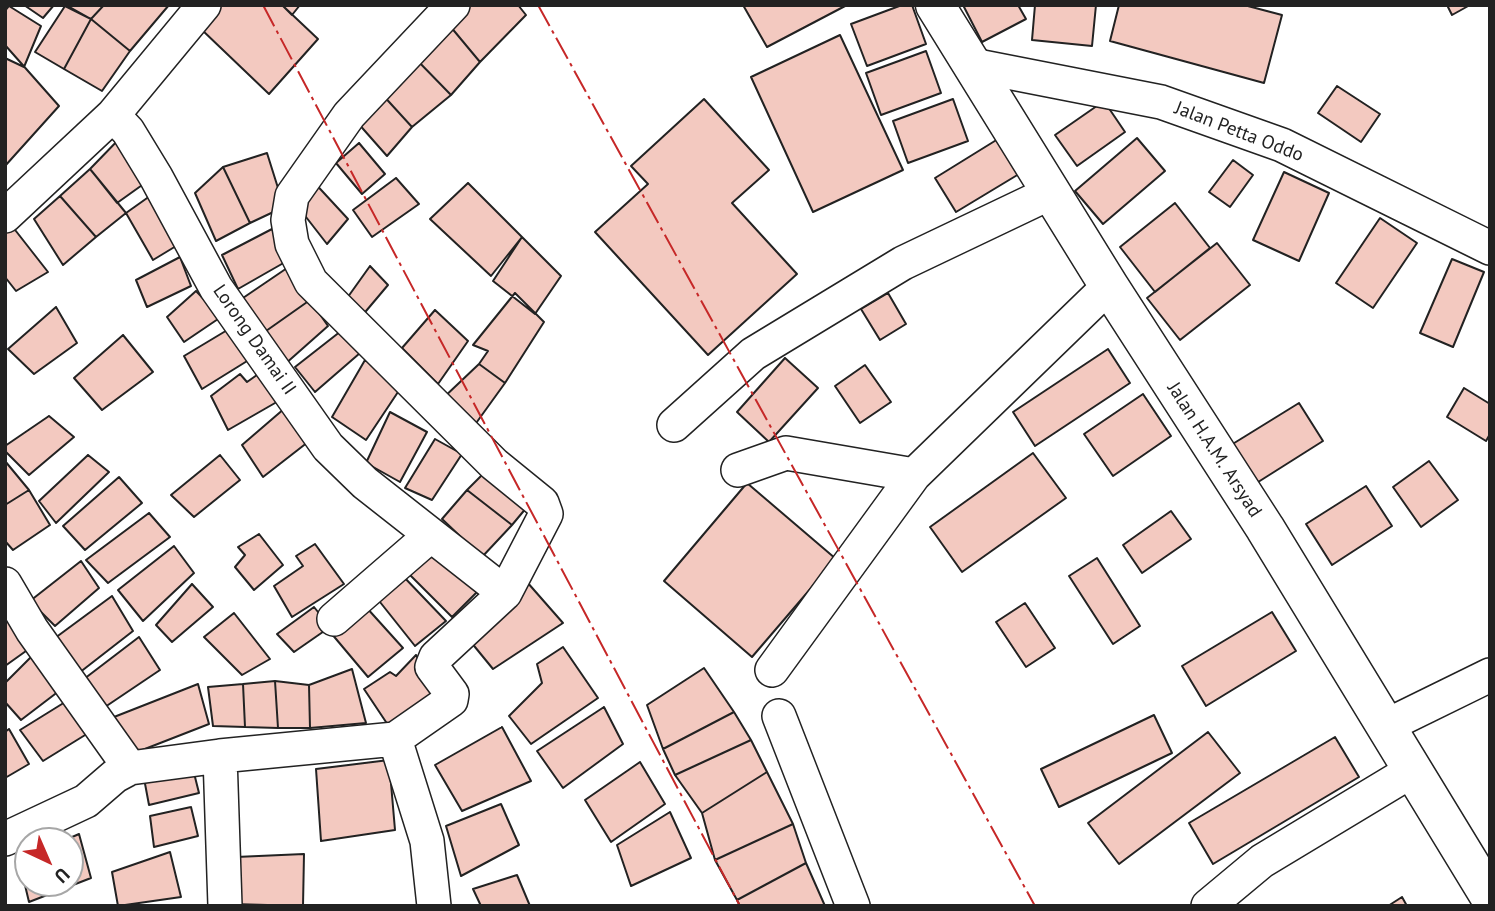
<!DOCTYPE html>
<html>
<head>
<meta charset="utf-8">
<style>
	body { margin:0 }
	#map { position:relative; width:1495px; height:911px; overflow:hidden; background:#fff; font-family:"PT Sans",sans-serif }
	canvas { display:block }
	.frame { position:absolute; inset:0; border:7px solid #222; pointer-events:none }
	.north { position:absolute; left:14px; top:827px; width:70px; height:70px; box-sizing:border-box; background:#fff; border:2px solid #a7a7a7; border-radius:50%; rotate:136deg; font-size:19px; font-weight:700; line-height:28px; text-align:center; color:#222 }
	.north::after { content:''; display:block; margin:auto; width:24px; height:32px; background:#c62828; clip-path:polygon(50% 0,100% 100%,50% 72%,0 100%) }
</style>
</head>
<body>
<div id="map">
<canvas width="1495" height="911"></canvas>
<div class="frame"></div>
<div class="north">U</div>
</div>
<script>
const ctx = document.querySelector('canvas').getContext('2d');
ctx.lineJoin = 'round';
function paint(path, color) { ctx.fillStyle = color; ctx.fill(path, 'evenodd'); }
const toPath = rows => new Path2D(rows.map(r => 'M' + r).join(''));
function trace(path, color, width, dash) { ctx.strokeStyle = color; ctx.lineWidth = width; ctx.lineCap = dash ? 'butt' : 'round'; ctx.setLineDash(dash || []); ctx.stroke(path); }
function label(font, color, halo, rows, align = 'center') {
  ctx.font = font + ' "PT Sans",sans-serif'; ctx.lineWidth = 5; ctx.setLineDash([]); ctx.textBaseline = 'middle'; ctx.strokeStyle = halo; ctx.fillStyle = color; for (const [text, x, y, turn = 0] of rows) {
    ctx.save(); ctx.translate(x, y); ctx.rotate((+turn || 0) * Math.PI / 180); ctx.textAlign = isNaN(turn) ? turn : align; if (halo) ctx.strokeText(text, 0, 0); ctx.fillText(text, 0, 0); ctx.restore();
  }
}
const building = toPath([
	[24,5,54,5,43,18,24,5],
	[66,5,104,5,91,19,66,5],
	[104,5,169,5,130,51,91,19,104,5],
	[220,5,282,5,318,39,269,94,201,29,220,5],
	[282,5,300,5,292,15,282,5],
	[460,5,518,5,526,15,480,62,445,20,460,5],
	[743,5,847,5,767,47,743,5],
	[902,5,912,5,926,44,867,66,851,24,902,5],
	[963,5,1018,5,1026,19,982,42,963,5],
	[1035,5,1096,5,1092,46,1032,40,1035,5],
	[1119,5,1244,5,1282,15,1264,83,1110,41,1119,5],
	[1447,5,1470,5,1452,15,1447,5],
	[9,6,41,26,24,67,5,58,5,11,9,6],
	[65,6,91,19,64,69,35,52,65,6],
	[91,19,130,51,102,91,64,69,91,19],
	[445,20,480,62,451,95,414,57,445,20],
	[840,35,903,170,813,212,751,77,840,35],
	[5,45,59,106,5,166,5,45],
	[926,51,941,93,881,115,866,73,926,51],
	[414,57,451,95,412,127,380,92,414,57],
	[1337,86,1380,114,1361,142,1318,113,1337,86],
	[380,92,412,127,387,156,357,122,380,92],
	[704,99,769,170,732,203,797,274,708,355,595,232,648,184,631,166,704,99],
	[953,99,968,141,908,163,893,121,953,99],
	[1104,101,1125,132,1077,166,1055,135,1104,101],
	[124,134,152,178,117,203,90,169,124,134],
	[1137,138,1165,171,1103,224,1075,191,1137,138],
	[998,139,1019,174,956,212,935,178,998,139],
	[359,143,385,174,362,194,336,163,359,143],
	[267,153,284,207,250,223,223,167,267,153],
	[1233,160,1253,175,1230,207,1209,192,1233,160],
	[223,167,250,223,216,241,195,193,223,167],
	[90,169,126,213,96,237,60,196,90,169],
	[1284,172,1329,193,1299,261,1253,240,1284,172],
	[396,178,419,204,372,237,353,210,396,178],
	[311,179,348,219,327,244,299,208,311,179],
	[468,183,522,237,491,276,430,219,468,183],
	[157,191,186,240,153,260,126,213,157,191],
	[60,196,96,237,63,265,34,219,60,196],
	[1175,203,1210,248,1155,292,1120,247,1175,203],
	[1380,218,1417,243,1373,308,1336,283,1380,218],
	[12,226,48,272,16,291,5,277,5,231,12,226],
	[272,229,287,261,238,289,222,255,272,229],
	[522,237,561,276,535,314,493,281,522,237],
	[1217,243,1250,285,1180,340,1147,298,1217,243],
	[180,257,191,286,147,307,136,280,180,257],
	[1452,259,1484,272,1453,347,1420,333,1452,259],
	[293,264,310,300,266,331,240,300,293,264],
	[370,266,388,285,361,317,345,301,370,266],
	[196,291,221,317,184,342,167,317,196,291],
	[515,293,544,322,505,383,479,364,488,351,473,345,515,293],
	[888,293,906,324,880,340,861,309,888,293],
	[310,300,328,326,284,365,266,331,310,300],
	[56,307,77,343,34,374,8,349,56,307],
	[435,310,468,341,438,384,402,348,435,310],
	[234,326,252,358,202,389,184,356,234,326],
	[341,331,360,353,315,392,295,367,341,331],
	[123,335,153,372,102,410,74,378,123,335],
	[1108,349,1130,383,1035,446,1013,412,1108,349],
	[785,358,818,388,769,442,737,412,785,358],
	[365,360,404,383,366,440,332,417,365,360],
	[479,364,505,383,474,426,440,401,479,364],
	[865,365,891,402,860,423,835,386,865,365],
	[264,370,282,399,228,430,211,396,240,374,247,382,264,370],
	[1464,388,1490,404,1490,434,1486,441,1447,417,1464,388],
	[1143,394,1171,436,1113,476,1084,434,1143,394],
	[1299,403,1323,441,1255,484,1231,445,1299,403],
	[285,408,308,442,263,477,242,445,285,408],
	[390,412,427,432,400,482,366,463,390,412],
	[49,416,74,437,29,475,5,451,5,446,49,416],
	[435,439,462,454,432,500,405,488,435,439],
	[1033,453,1066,498,962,572,930,527,1033,453],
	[88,455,109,472,56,523,39,501,88,455],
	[220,455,240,480,194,517,171,495,220,455],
	[5,461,29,490,5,505,5,461],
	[1429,461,1458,500,1421,527,1393,487,1429,461],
	[492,465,532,501,512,525,467,490,492,465],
	[119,477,142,503,85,550,63,526,119,477],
	[747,483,836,559,752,657,664,581,747,483],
	[1366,486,1392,526,1332,565,1306,524,1366,486],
	[29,490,50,525,13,550,5,541,5,505,29,490],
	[467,490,512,525,482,557,442,519,467,490],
	[1171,511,1191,539,1142,573,1123,545,1171,511],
	[149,513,170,537,108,583,86,560,149,513],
	[259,534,283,565,254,590,235,567,245,555,238,547,259,534],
	[315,544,344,584,292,617,274,586,303,566,296,556,315,544],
	[433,544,483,586,452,617,406,571,433,544],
	[174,546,194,573,143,621,118,590,174,546],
	[1097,558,1140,626,1113,644,1069,576,1097,558],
	[81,561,99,588,55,626,30,601,81,561],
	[402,575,446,621,415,646,376,597,402,575],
	[527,582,563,623,493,669,466,636,527,582],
	[192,584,213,607,172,642,156,625,192,584],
	[112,596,133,631,79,673,55,638,112,596],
	[1025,603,1055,648,1026,667,996,622,1025,603],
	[314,607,330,627,294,652,277,634,314,607],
	[366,607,403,648,368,677,331,633,366,607],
	[1272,612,1296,651,1206,706,1182,666,1272,612],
	[234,613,270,659,242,675,204,637,234,613],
	[5,614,40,641,5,666,5,614],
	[139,637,160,670,105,707,84,679,139,637],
	[563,647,598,698,531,744,509,716,542,683,537,664,563,647],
	[34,654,59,691,21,720,5,702,5,683,34,654],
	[416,655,439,694,388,725,364,689,390,672,396,676,416,655],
	[704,668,734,712,663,749,647,705,704,668],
	[352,669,366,723,310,728,309,685,352,669],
	[275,681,278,728,245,727,243,684,275,681],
	[275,681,309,685,310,728,278,728,275,681],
	[198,684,209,724,132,754,114,717,198,684],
	[243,684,245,727,213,726,208,687,243,684],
	[70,699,90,732,43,761,20,730,70,699],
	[604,707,623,744,563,788,537,751,604,707],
	[734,712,751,740,675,775,663,749,734,712],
	[1154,715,1172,753,1059,807,1041,769,1154,715],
	[502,727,531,781,462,811,435,765,502,727],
	[9,729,29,764,5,778,5,732,9,729],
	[1208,732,1240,773,1119,864,1088,823,1208,732],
	[1335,737,1359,777,1213,864,1189,823,1335,737],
	[751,740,767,772,702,813,675,775,751,740],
	[389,760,395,830,321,841,316,769,389,760],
	[640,762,665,804,611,842,585,800,640,762],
	[193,769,199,793,149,805,143,773,193,769],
	[767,772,793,824,715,860,702,813,767,772],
	[501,804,519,845,461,876,446,826,501,804],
	[191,807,198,836,154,847,150,816,191,807],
	[670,812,691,858,631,886,617,845,670,812],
	[793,824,806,863,737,900,715,860,793,824],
	[79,834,91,878,29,902,19,860,28,856,28,883,70,883,70,841,63,841,79,834],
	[170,852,181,897,118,906,112,872,170,852],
	[304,854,303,906,232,904,236,857,304,854],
	[806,863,825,906,740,906,737,900,806,863],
	[517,875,530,906,481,906,473,889,517,875],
	[1402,897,1407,906,1388,906,1402,897]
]);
const minor = toPath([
	[453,5,349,115,292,196,288,220,292,244,311,282,494,464,542,503,546,514,505,593],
	[972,65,1161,102,1282,145,1490,248],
	[113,115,128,131,156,177,216,288,328,447,365,483,505,593,436,657,432,667,452,694,451,700,395,739,220,756],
	[5,216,113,115,204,5],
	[674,425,753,354,903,263,1052,192],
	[738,470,786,453,914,475],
	[5,584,32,630,130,768],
	[334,619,431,535],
	[772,670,914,475,1109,286],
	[779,716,853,906],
	[1386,726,1490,675],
	[395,739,427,841,434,906],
	[5,839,86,801,115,776,130,768,220,756,225,906],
	[1208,906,1262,861,1413,770]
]);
const highway = toPath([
	[935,5,1109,286,1265,528,1490,897]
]);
const power = toPath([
	[263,5,740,906],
	[538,5,1035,906]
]);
const streetNames = [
	["Jalan Petta Oddo",1239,132,21],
	["Lorong Damai II",254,340,55],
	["Jalan H.A.M. Arsyad",1214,450,57]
];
paint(building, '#f3c9c0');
trace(building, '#222', 2);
trace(minor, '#222', 36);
trace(highway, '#222', 41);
trace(minor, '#fff', 33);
trace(highway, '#fff', 38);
trace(power, '#c62828', 2, [24, 5, 3.5, 5]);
label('19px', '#222', '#fff', streetNames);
</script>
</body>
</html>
